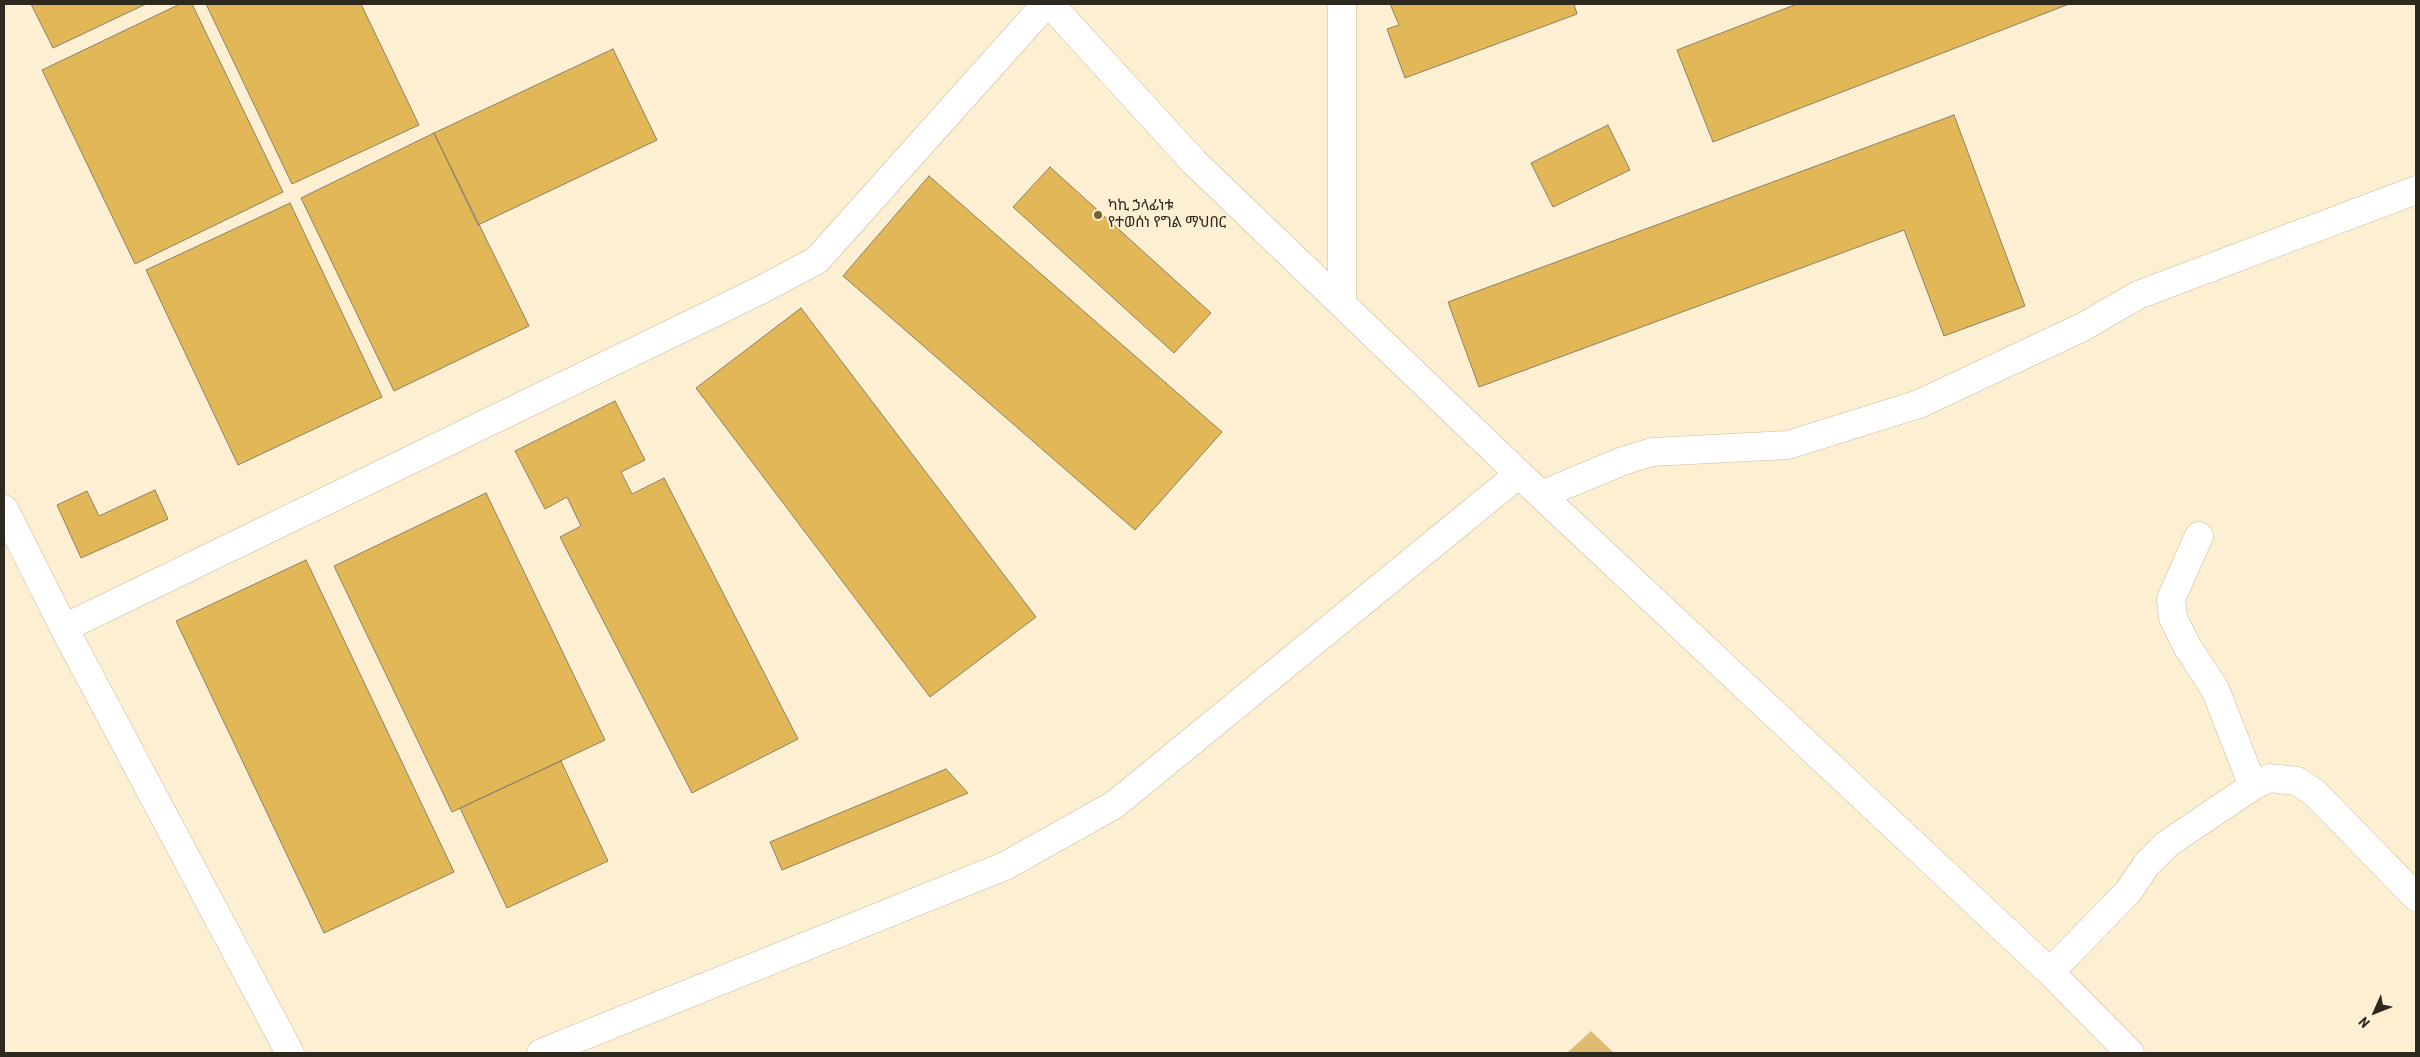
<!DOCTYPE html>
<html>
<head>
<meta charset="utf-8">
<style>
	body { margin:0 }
	#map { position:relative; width:2420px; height:1057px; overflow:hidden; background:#fdefd1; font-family:"Roboto Condensed",sans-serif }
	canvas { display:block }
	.frame { position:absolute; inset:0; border:5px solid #2e291e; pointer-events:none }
	.north { position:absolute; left:2350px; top:987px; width:50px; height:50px; -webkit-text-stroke:4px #fdefd1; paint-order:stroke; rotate:226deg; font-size:14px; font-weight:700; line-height:20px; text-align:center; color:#2e291e }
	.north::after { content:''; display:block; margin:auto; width:18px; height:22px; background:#2e291e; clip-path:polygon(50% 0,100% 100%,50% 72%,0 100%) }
</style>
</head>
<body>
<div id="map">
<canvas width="2420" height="1057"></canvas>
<div class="frame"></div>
<div class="north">N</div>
</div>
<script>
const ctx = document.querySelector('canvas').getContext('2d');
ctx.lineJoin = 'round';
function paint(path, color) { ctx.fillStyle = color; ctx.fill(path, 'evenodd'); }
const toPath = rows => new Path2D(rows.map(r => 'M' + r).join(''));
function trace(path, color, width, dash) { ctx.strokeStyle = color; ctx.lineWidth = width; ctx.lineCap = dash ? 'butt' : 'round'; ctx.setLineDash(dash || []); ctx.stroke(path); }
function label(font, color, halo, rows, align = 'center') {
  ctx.font = font + ' "Roboto Condensed","Noto Sans Ethiopic",sans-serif'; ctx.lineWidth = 4; ctx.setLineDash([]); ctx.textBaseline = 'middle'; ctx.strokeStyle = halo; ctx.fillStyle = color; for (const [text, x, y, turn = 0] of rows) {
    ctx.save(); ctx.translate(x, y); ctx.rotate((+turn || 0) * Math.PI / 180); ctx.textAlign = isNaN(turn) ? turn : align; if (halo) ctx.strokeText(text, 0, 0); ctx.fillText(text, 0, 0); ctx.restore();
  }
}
const green = toPath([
	[1591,1031,1614,1053,1567,1053]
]);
const building = toPath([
	[31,4,146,4,53,48,31,4],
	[180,4,192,4,283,192,135,264,42,70,180,4],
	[206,4,361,4,419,125,292,184,206,4],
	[1390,4,1574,4,1577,14,1405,78,1387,29,1399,25,1390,4],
	[1797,4,2069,4,1713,142,1677,50,1797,4],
	[613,49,657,140,478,225,434,133,613,49],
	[1954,115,2025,306,1944,336,1904,230,1479,387,1448,302,1954,115],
	[1608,125,1630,170,1553,207,1531,163,1608,125],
	[434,133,529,326,394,391,301,198,434,133],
	[1050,167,1211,313,1174,353,1013,207,1050,167],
	[929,176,1222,432,1135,530,843,276,929,176],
	[290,203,382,397,238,465,146,270,290,203],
	[801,308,1036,617,930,697,696,388,801,308],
	[615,401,645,460,621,472,632,494,664,478,798,739,692,793,560,537,581,526,567,497,545,509,515,451,615,401],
	[155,490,168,519,81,558,57,505,87,491,99,516,155,490],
	[486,493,605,740,452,812,334,566,486,493],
	[306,560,454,872,324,933,176,621,306,560],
	[561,761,608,861,507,908,460,808,561,761],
	[946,769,968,793,782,870,770,842,946,769]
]);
const minor = toPath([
	[1050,4,1194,162,1541,495,2050,972,2130,1053],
	[1342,4,1342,303],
	[1541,495,1623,461,1652,452,1788,445,1919,404,2083,327,2138,295,2416,190],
	[4,509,64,628,761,290,817,260,1046,4],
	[2199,536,2171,599,2173,618,2188,648,2215,689,2253,786],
	[64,628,290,1053],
	[2050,972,2128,892,2147,864,2167,844,2253,786,2269,778,2297,781,2315,793,2416,897],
	[541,1053,1005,866,1114,805,1519,474]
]);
const markers = [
	[1098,215,5,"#786232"]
];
const poiNames = [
	["ካኪ ኃላፊነቱ",1108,206],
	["የተወሰነ የግል ማህበር",1108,223]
];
paint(green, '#ddbb72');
paint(building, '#e2b757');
trace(building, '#8c8065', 1);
trace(minor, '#c9bb9f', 29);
trace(minor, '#fff', 28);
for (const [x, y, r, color] of markers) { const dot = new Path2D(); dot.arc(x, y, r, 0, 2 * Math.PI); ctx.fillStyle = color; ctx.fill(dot); trace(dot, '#fdefd1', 2); }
label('15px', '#2e291e', '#fdefd1', poiNames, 'left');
</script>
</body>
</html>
